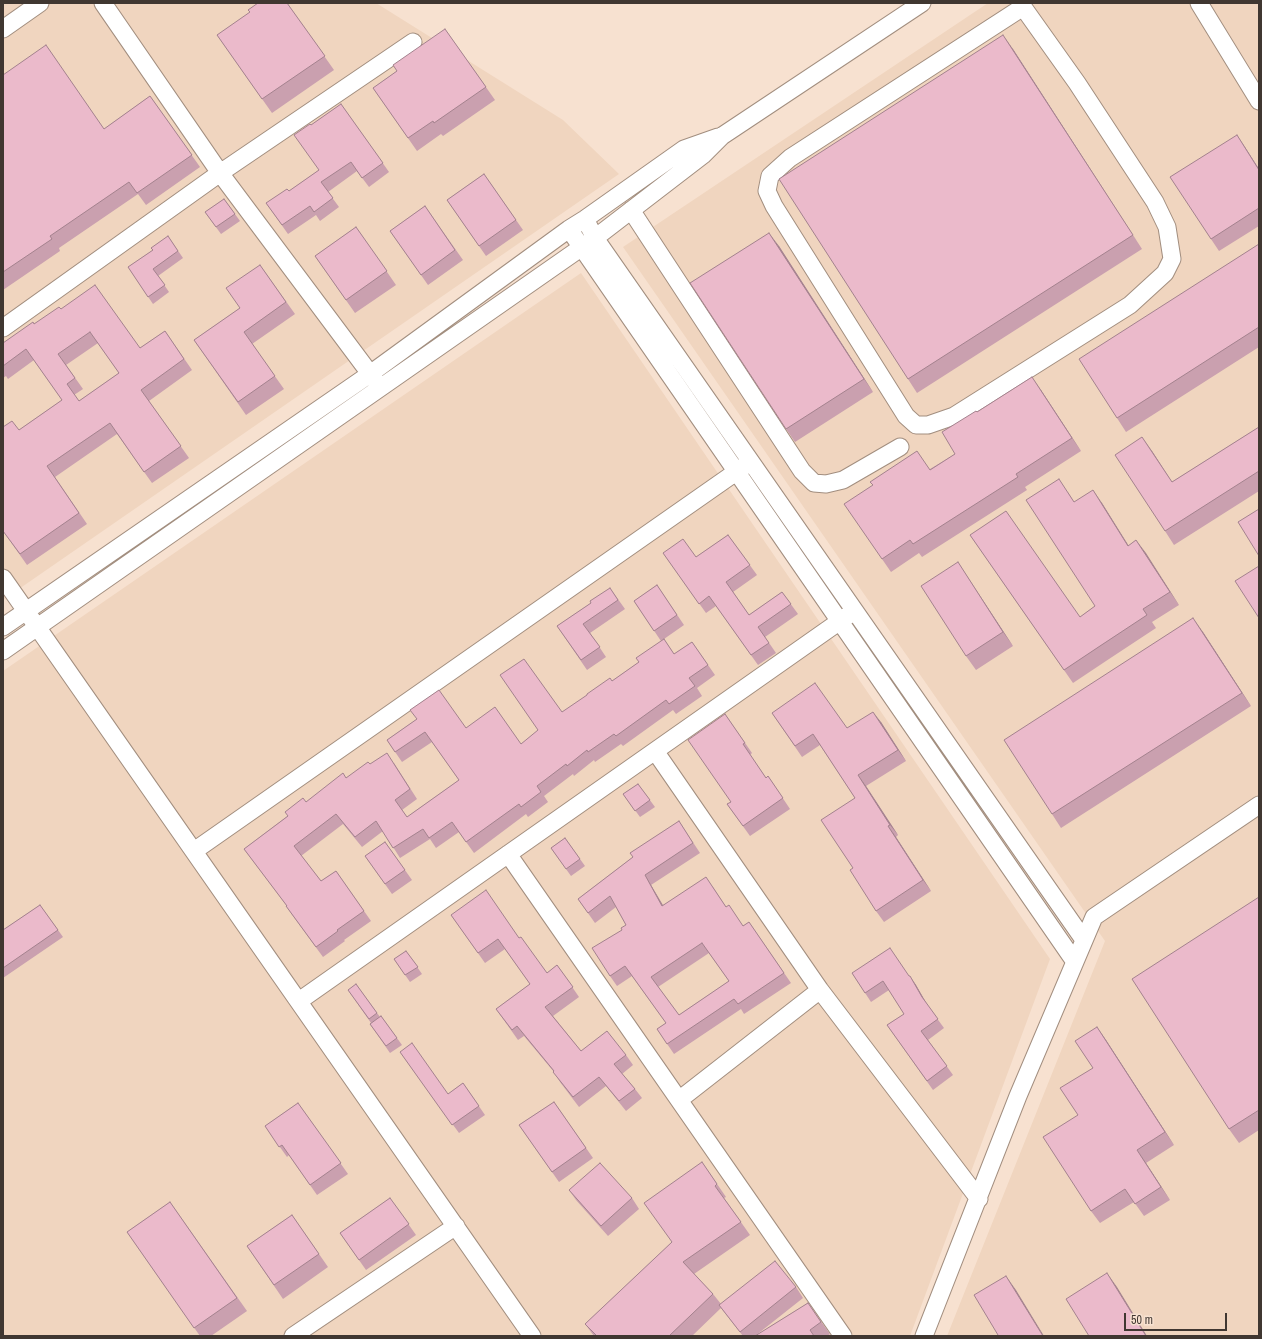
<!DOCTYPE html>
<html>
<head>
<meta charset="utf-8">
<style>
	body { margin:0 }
	#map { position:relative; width:1262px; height:1339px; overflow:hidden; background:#f7e1d0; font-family:"Archivo Narrow",sans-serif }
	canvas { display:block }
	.frame { position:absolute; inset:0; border:4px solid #403731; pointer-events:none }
	.scale { position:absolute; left:1124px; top:1313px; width:103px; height:18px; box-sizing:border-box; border:2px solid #403731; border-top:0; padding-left:5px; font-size:12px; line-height:14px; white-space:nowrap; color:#403731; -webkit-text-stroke:3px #f7e1d0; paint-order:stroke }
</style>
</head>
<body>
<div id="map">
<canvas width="1262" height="1339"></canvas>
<div class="frame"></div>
<div class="scale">50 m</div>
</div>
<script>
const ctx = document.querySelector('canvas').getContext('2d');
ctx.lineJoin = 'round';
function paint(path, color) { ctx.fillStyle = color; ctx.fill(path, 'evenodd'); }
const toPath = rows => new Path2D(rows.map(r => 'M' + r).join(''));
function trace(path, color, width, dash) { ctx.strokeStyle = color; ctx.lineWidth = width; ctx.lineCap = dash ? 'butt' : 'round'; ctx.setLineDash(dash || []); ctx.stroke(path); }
const built = toPath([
	[3,3,376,3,563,120,619,174,3,600],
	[988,3,1259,3,1259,1336,947,1336,1105,941,623,247],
	[581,273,1050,959,910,1336,3,1336,3,671]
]);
const minor = toPath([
	[103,3,220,173,377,383],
	[1020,3,1023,7,1077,83,1155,202,1167,227,1172,259,1165,273,1130,305,954,416,928,425,916,425,906,416,774,206,767,191,770,176,790,158,1023,7],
	[1199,3,1259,101],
	[3,29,40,3],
	[631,210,802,471,814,483,826,484,843,480,900,447],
	[585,219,595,238,1084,940],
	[569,229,1075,962],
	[3,328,220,173,413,42],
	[3,578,532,1336],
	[3,627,370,374,569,229,585,219,684,149,718,137],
	[3,651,595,238,703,155,722,136,922,3],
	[655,751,820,990,979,1199],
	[194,851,746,465],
	[508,854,843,1336],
	[299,1001,850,614],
	[679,1100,820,990],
	[293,1336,456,1226],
	[924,1336,1018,1096,1094,917,1259,805]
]);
const wall = toPath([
	[287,3,334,70,272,113,217,35],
	[445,29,495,100,443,136,441,134,417,151,373,88,397,71],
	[1013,49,1142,249,917,393,908,379],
	[3,75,104,129,150,96,200,167,146,205,138,194,59,248,60,251,3,290],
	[341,104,389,172,369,187,357,171,328,192,339,207,320,221,316,215,288,234,266,203,289,191,319,170,311,125],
	[1237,135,1259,169,1259,226,1219,251,1211,239],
	[484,174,523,230,486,256,447,200],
	[224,199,240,221,221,234,205,212],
	[425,206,463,260,428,285,390,231],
	[356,227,396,285,355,313,315,256],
	[168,236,183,258,158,276,169,292,153,304,128,267,153,250],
	[1259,244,1259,347,1126,432,1117,418],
	[779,246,873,392,795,442,786,429],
	[260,265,295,314,252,344,284,389,246,415,194,340,240,308],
	[61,309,140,348,165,331,192,370,149,401,189,458,152,483,117,434,55,477,87,524,27,565,3,531,19,430,62,400,34,360,8,379,6,376,3,378,3,343,34,324],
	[98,343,119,373,79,401,74,395,83,389,66,365],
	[1041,390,1081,451,1025,487,1027,490,922,557,919,553,891,572,882,559,930,469,955,454,977,412],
	[1259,427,1259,491,1174,545,1165,531,1152,451,1172,482],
	[1068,492,1074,502,1102,503,1128,546,1136,540,1179,605,1152,622,1156,628,1109,659,1073,683,970,535,1080,617,1095,606],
	[728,535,757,575,733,592,749,615,782,592,798,614,765,637,776,653,758,665,716,606,706,613,663,553,696,557],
	[958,562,967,576,1013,646,976,670,966,656],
	[657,585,684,625,664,639,674,654,692,642,715,675,697,688,702,696,676,714,673,710,623,746,621,744,595,762,594,760,574,776,573,774,544,796,548,802,528,817,526,814,474,853,459,832,436,848,430,839,400,858,383,831,362,847,343,824,301,856,321,881,336,871,371,921,344,940,345,941,323,957,293,916,286,906,287,906,244,849,306,802,346,778,370,764,394,763,417,799,402,810,407,817,459,780,432,742,402,762,387,740,417,719,466,728,521,744,562,712,612,681,639,662,661,641,634,601],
	[610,588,625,609,590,633,606,657,587,670,557,626,591,603],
	[1203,632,1251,706,1061,828,1052,814],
	[772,713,847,728,881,722,906,761,866,786,898,835,896,837,931,891,884,922,876,911,853,868,855,798,820,745,802,757],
	[725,714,752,753,750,755,766,778,768,776,790,809,750,836,727,804,731,802],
	[638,784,655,807,640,817,623,794],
	[679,821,700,853,651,885,663,905,713,887,726,907,743,926,749,922,791,983,744,1014,741,1009,674,1054,657,1029,666,1023,632,976,617,986,610,976,622,930,626,925,616,907,595,923,578,899,633,857],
	[709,953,729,981,679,1015,658,987],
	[565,838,585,866,571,876,551,848],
	[385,842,412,880,392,894,365,856],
	[1259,897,1259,1130,1239,1143,1229,1129],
	[40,905,63,937,3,978,3,930],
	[451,915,519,938,547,973,557,965,579,997,553,1016,581,1051,626,1055,633,1065,622,1074,635,1089,642,1098,626,1111,606,1086,579,1107,560,1082,554,1072,524,1036,518,1040,496,1009,530,984,505,949,485,963],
	[406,951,422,974,410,982,394,959],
	[852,973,909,976,916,985,928,1006,944,1028,928,1040,953,1075,933,1090,887,1025,904,1014,889,990,871,1002],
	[356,984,380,1017,381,1016,402,1045,390,1053,370,1024,371,1023,348,990],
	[1097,1027,1106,1040,1174,1145,1146,1163,1170,1200,1144,1216,1134,1202,1100,1223,1091,1211,1078,1115,1093,1068],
	[400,1052,448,1094,463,1083,485,1115,459,1133],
	[554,1102,593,1158,559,1182,519,1125],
	[298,1103,348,1174,317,1195,289,1155,287,1157,265,1126],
	[702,1162,726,1197,724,1198,750,1235,694,1274,713,1294,721,1304,796,1287,803,1298,755,1336,743,1336,721,1308,692,1336,594,1336,585,1324,672,1242],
	[569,1190,632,1198,639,1209,608,1236,576,1200],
	[390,1198,416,1235,366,1270,340,1233],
	[170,1202,247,1311,211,1336,200,1336,127,1232],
	[292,1215,328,1267,283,1299,247,1246],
	[808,1303,830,1334,827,1336,755,1336]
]);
const shadedWall = toPath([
	[1003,35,1013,49,1142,249,1133,235],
	[1237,135,1245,147,1259,169,1259,170],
	[769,233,779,246,873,392,864,379],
	[1032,377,1041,390,1081,451,1072,438],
	[1142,437,1152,451,1181,496,1172,482],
	[1093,490,1102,503,1137,559,1128,546],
	[1136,540,1146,553,1179,605,1170,592],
	[958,562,967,576,1013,646,1003,632],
	[1193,618,1203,632,1251,706,1242,693],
	[873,712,881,722,906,761,898,750],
	[858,775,866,786,898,835,890,825],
	[888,826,896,837,931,891,923,880],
	[645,875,651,885,669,916,662,906],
	[910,976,916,985,928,1006,922,997],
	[1097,1027,1106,1040,1174,1145,1165,1132],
	[1137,1150,1146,1163,1170,1200,1161,1187],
	[1107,1273,1117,1287,1147,1336,1146,1336],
	[1006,1276,1016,1290,1044,1336,1043,1336]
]);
const building = toPath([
	[258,3,287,3,325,56,262,99,217,35,250,12,248,10,258,3],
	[445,29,486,87,434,123,433,121,408,138,373,88,397,71,393,65,445,29],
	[1003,35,1133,235,908,379,779,179,1003,35],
	[46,45,104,129,150,96,192,155,137,193,129,182,50,236,52,239,3,272,3,75,46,45],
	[341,104,383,163,362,178,351,162,321,182,333,198,314,212,310,206,282,225,266,203,287,189,289,191,319,170,294,135,310,124,311,125,341,104],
	[1237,135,1259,170,1259,208,1211,239,1170,177,1237,135],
	[484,174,516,220,479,246,447,200,484,174],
	[224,199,235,214,216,227,205,212,224,199],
	[425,206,455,250,421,275,390,231,425,206],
	[356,227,387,271,346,300,315,256,356,227],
	[769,233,864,379,786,429,690,283,769,233],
	[168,236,178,251,153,269,165,285,148,297,128,267,153,250,151,248,168,236],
	[1259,244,1259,327,1117,418,1079,359,1259,244],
	[260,265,286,302,244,332,275,376,238,402,194,340,240,308,226,288,260,265],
	[95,285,140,348,165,331,184,359,141,390,181,446,144,472,110,423,47,466,79,513,20,554,3,531,3,427,12,421,19,430,62,400,26,349,3,366,3,343,33,322,34,324,59,307,61,309,95,285],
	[90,332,119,373,79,401,67,384,75,378,58,354,90,332],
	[1032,377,1072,438,1016,474,1018,477,913,544,910,540,882,559,844,504,873,485,870,482,917,451,930,470,955,454,942,432,976,411,977,412,1032,377],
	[1259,427,1259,471,1165,531,1115,455,1142,437,1172,482,1259,427],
	[1059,479,1074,502,1093,490,1128,546,1136,540,1170,592,1143,609,1147,615,1100,646,1064,670,970,535,1006,511,1080,617,1095,606,1026,500,1059,479],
	[1259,509,1259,556,1238,522,1259,509],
	[728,535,750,565,726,582,749,615,782,592,791,604,758,627,769,643,751,655,709,596,699,604,663,553,683,539,696,557,728,535],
	[958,562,1003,632,966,656,921,586,958,562],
	[1259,566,1259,618,1235,581,1259,566],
	[657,585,677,615,654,631,634,601,657,585],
	[610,588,618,600,583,624,600,647,581,660,557,626,591,603,590,601,610,588],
	[1193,618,1242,693,1052,814,1004,740,1193,618],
	[664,639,674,654,692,642,708,665,689,678,695,686,669,704,666,700,616,736,614,734,588,752,587,750,567,766,566,764,537,786,541,792,521,807,519,804,466,842,452,822,429,838,423,829,393,848,376,821,355,837,336,814,294,846,321,881,336,871,364,911,337,930,338,931,316,947,286,906,287,906,244,849,288,816,285,812,303,798,306,802,343,773,346,778,368,762,370,764,387,753,410,789,395,800,407,817,459,780,425,732,395,752,387,740,417,719,410,710,439,690,466,728,495,707,521,744,538,730,500,675,524,659,562,712,587,695,587,694,610,678,612,681,639,662,636,658,664,639],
	[815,683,847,728,873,712,898,750,858,775,890,825,888,826,923,880,876,911,850,870,853,868,821,820,855,798,813,734,795,746,772,713,815,683],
	[725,714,745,743,743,744,766,778,768,776,783,798,743,826,727,804,731,802,688,740,725,714],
	[638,784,650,800,635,811,623,794,638,784],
	[679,821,693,843,645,875,662,906,706,877,726,907,729,905,743,926,749,922,784,973,738,1004,734,999,667,1044,657,1029,666,1023,625,966,610,976,592,948,622,930,621,928,626,925,610,896,588,913,578,899,633,857,630,853,679,821],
	[702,943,729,981,679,1015,651,977,702,943],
	[565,838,580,859,566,869,551,848,565,838],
	[385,842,405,870,385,884,365,856,385,842],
	[486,890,519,938,521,937,547,973,557,965,573,987,545,1007,581,1051,607,1031,626,1055,614,1064,635,1089,619,1101,599,1077,573,1097,553,1072,554,1071,517,1026,512,1030,496,1009,530,984,498,939,478,953,451,915,486,890],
	[1259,897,1259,1110,1229,1129,1132,979,1259,897],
	[40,905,58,930,3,968,3,930,40,905],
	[890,948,909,976,910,976,922,997,938,1019,921,1031,947,1066,927,1081,887,1025,904,1014,883,981,865,993,852,973,890,948],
	[406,951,418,967,405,975,394,959,406,951],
	[356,984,377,1013,369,1019,348,990,356,984],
	[381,1016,397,1038,386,1046,370,1024,381,1016],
	[1097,1027,1165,1132,1137,1150,1161,1187,1135,1204,1125,1189,1091,1211,1043,1137,1078,1115,1060,1088,1093,1068,1075,1041,1097,1027],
	[412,1043,448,1094,463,1083,479,1106,452,1125,400,1052,412,1043],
	[554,1102,586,1148,552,1172,519,1125,554,1102],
	[298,1103,341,1163,310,1185,282,1145,279,1147,265,1126,298,1103],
	[702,1162,717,1184,715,1186,741,1222,683,1262,713,1294,669,1336,597,1336,585,1324,672,1242,644,1203,702,1162],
	[600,1163,632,1198,601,1226,569,1190,600,1163],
	[390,1198,409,1224,359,1260,340,1233,390,1198],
	[170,1202,237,1298,194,1328,127,1232,170,1202],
	[292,1215,319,1254,274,1285,247,1246,292,1215],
	[775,1261,796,1287,740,1332,719,1305,775,1261],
	[1107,1273,1146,1336,1089,1336,1066,1299,1107,1273],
	[1006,1276,1043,1336,997,1336,998,1335,974,1295,1006,1276],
	[808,1303,821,1322,810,1330,814,1336,755,1336,808,1303]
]);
paint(built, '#f0d5bf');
trace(minor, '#a28e7f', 19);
trace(minor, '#fff', 17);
paint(wall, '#caa0af');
paint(shadedWall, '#a4828e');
paint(building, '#ebbacb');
trace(building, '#a4828e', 1);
</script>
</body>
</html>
